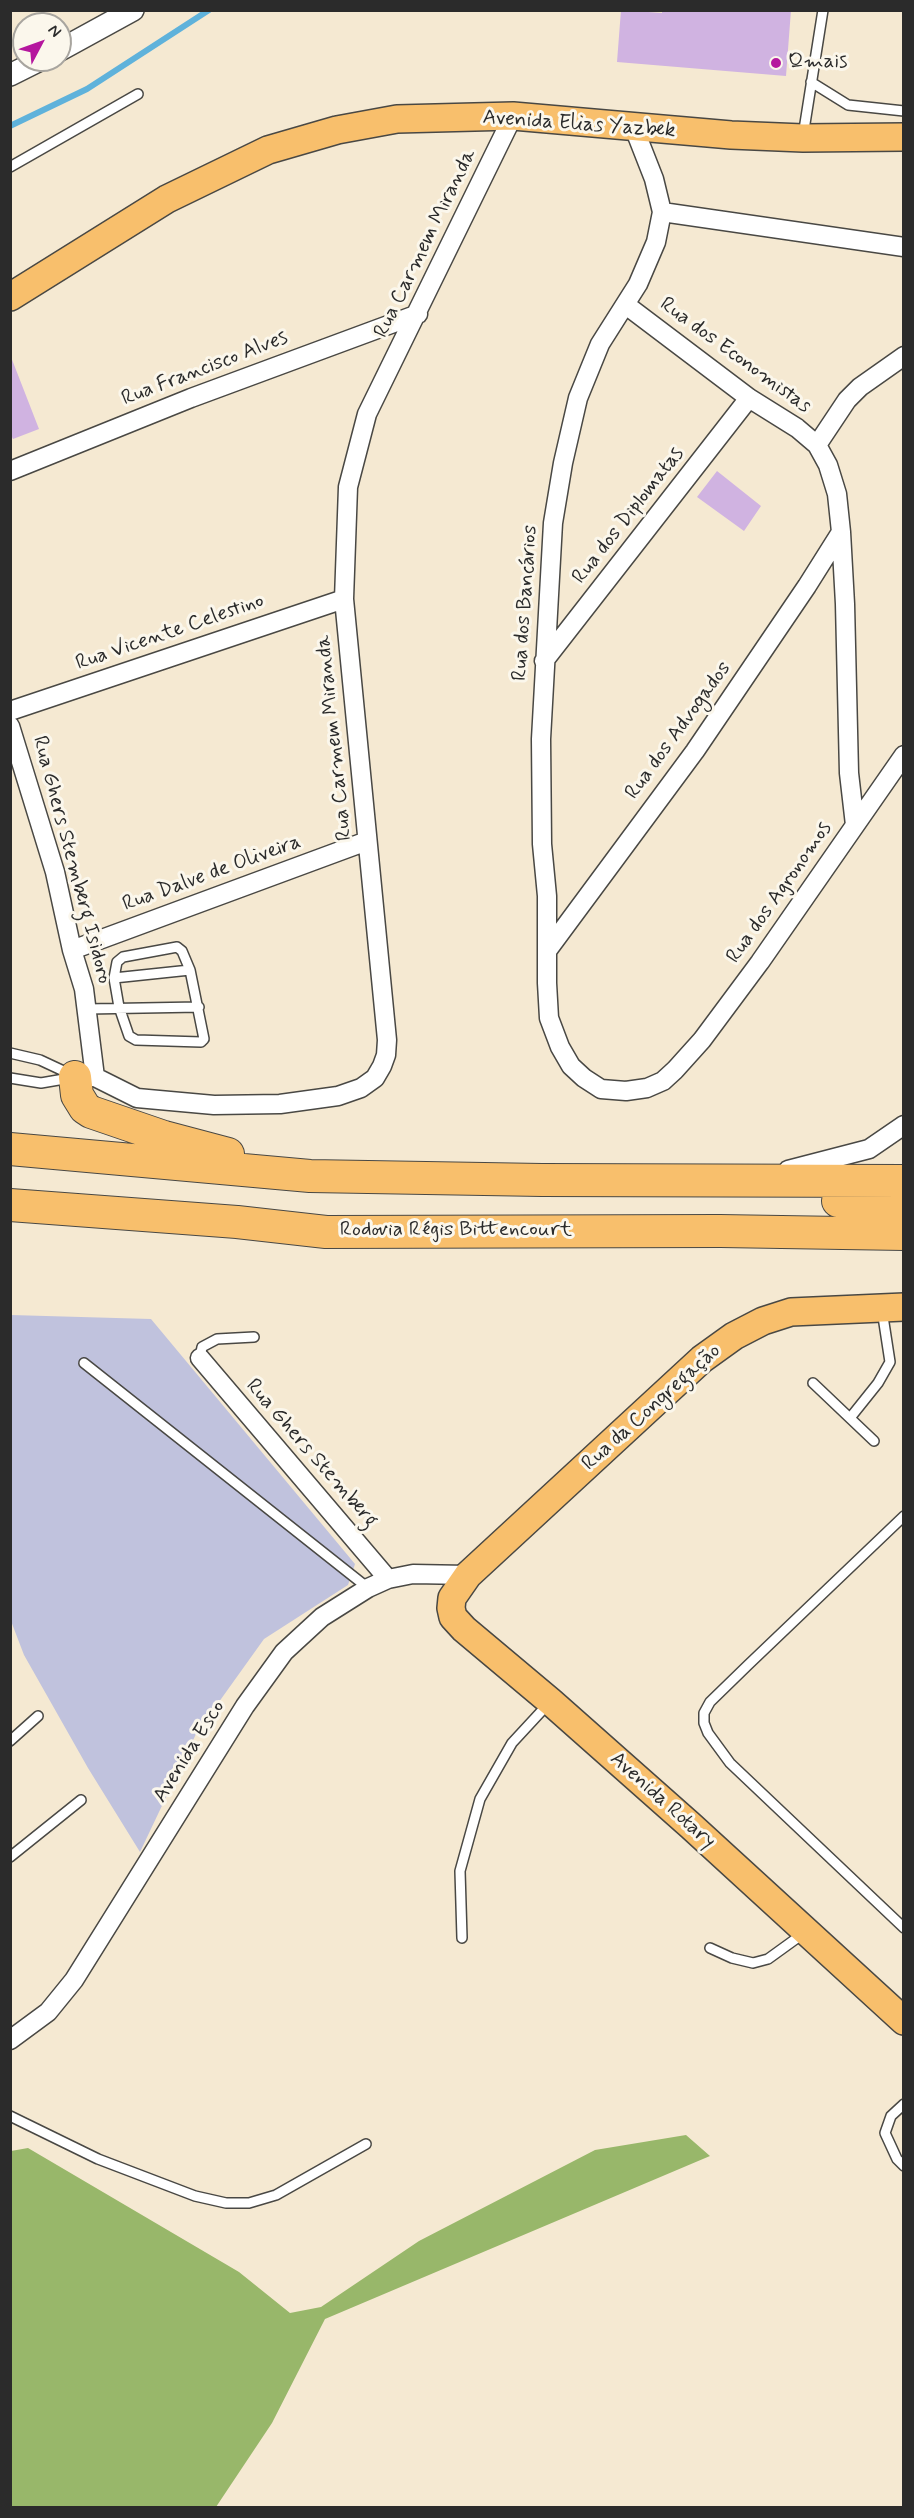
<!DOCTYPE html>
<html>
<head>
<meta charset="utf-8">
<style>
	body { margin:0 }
	#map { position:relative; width:914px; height:2518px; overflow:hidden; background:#f5e9d2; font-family:Mynerve,sans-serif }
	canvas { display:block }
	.frame { position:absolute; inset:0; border:12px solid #2b2b2b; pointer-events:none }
	.north { position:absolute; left:12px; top:12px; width:60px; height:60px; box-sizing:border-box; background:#fbf7ec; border:2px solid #a8a59f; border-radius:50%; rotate:49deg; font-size:16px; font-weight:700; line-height:24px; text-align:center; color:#2b2b2b }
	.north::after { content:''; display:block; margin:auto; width:21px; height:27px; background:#b5179e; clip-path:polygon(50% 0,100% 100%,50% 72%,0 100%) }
</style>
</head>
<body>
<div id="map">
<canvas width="914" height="2518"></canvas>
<div class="frame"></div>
<div class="north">N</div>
</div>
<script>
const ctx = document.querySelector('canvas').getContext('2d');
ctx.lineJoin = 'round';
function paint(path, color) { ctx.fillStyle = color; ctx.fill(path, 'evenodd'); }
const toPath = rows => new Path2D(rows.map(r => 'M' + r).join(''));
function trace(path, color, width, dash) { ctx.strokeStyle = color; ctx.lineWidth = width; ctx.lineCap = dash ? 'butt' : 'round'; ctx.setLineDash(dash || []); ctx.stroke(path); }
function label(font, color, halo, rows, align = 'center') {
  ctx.font = font + ' Mynerve,sans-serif'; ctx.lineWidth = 6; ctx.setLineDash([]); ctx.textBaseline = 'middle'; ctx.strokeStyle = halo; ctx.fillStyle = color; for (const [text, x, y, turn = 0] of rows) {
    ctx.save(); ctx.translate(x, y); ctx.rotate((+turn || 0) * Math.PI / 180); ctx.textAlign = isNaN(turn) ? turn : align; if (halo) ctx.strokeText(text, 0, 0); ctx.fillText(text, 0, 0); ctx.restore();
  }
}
const industrial = toPath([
	[11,1315,151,1319,355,1564,348,1585,264,1639,196,1734,140,1852,88,1768,24,1655,11,1621]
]);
const forest = toPath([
	[686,2135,710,2156,325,2319,272,2423,216,2507,11,2507,11,2151,28,2148,239,2272,290,2313,321,2307,419,2241,595,2150]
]);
const stream = toPath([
	[10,126,87,89,209,10]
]);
const building = toPath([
	[621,10,662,13,662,10,791,10,786,76,617,62],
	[11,357,39,429,13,439,10,433],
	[717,471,761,506,744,531,697,497]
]);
const service = toPath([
	[811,82,848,105,904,111],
	[803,136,823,10],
	[10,167,138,94],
	[190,970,204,1039,201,1042,136,1040,129,1036,119,1007,114,978,190,970],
	[114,978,117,962,123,957,177,947,182,951,190,970],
	[87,1009,199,1007],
	[10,1053,40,1060,70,1074],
	[10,1078,41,1083,70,1078],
	[200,1358,202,1347,217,1339,254,1337],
	[84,1363,368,1588],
	[813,1383,874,1441],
	[850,1418,878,1383,890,1362,882,1310],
	[904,1516,748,1665,710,1702,704,1713,704,1723,708,1733,730,1763,904,1928],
	[10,1741,38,1716],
	[10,1857,81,1800],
	[462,1938,460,1871,480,1799,512,1743,549,1703],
	[710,1948,732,1958,753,1963,768,1959,804,1933],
	[904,2104,891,2116,885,2133,897,2159,904,2166],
	[10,2116,98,2159,195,2196,226,2203,249,2203,276,2195,366,2144]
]);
const minor = toPath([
	[634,128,654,179,662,212,656,242,638,284,600,344,578,398,563,463,553,523,541,739,542,844,547,896,547,983,549,1018,560,1047,571,1066,584,1078,601,1089,626,1091,647,1088,663,1081,675,1070,702,1040,760,962,904,755],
	[662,212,904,247],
	[626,305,749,398,797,428,817,445,828,465,837,494,841,532,845,604,849,773,855,825],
	[817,445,847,400,860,387,904,356],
	[10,471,191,398,418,314],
	[544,661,749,398],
	[10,711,344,599],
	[10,726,55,872,72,950,84,989,95,1077],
	[72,950,367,841],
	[547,951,695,751,807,586,841,532],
	[75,1077,95,1077,137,1098,214,1105,280,1104,338,1096,361,1088,375,1078,382,1066,386,1055,387,1040,344,599,348,487,367,414,513,116],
	[788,1170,869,1149,904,1125],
	[200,1358,388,1579],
	[10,2040,48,2012,74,1980,245,1706,284,1652,322,1617,368,1588,388,1579,413,1574,468,1575]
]);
const tertiary = toPath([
	[60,50,133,10],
	[10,75,40,60]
]);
const primary = toPath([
	[10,297,167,199,268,150,337,130,397,119,513,116,731,135,803,138,904,137],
	[904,1307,791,1312,763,1321,734,1336,702,1359,468,1575,452,1598,451,1608,453,1617,464,1629,551,1702,691,1826,904,2021]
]);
const motorway = toPath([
	[75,1077,77,1095,85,1108,91,1112,164,1137,228,1154],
	[10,1149,310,1176,542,1180,904,1181],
	[838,1201,904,1204],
	[10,1205,237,1222,326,1232,720,1231,904,1234]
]);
const markers = [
	[776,63,6,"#b5179e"]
];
const poiNames = [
	["Qmais",788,63]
];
const streetNames = [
	["Avenida Elias Yazbek",579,125,4],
	["Rua Carmem Miranda",426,244,-64],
	["Rua dos Economistas",735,356,36],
	["Rua Francisco Alves",205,369,-21],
	["Rua dos Diplomatas",629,516,-52],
	["Rua dos Bancários",526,603,-86],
	["Rua Vicente Celestino",170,633,-19],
	["Rua dos Advogados",679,731,-54],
	["Rua Carmem Miranda",335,738,-96],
	["Rua Ghers Stemberg Isidoro",71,860,75],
	["Rua Dalve de Oliveira",212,874,-20],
	["Rua dos Agronomos",780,893,-55],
	["Rodovia Régis Bittencourt",456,1231],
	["Rua da Congregação",652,1408,-42],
	["Rua Ghers Stemberg",311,1454,49],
	["Avenida Esco",190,1752,-58],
	["Avenida Rotary",662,1801,42]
];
paint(industrial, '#c0c2dd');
paint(forest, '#98b76a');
trace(stream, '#5fb2db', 6);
paint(building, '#d0b3e1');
trace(service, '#494844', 12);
trace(minor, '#494844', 21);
trace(tertiary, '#494844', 24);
trace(primary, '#494844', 30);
trace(motorway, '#494844', 34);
trace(service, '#fff', 9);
trace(minor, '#fff', 18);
trace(tertiary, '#fff', 21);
trace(primary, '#f8bf6c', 27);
trace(motorway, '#f8bf6c', 32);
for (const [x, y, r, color] of markers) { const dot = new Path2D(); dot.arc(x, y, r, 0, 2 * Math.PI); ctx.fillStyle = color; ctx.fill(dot); trace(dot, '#fbf7ec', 2); }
label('21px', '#2b2b2b', '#fbf7ec', poiNames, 'left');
label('21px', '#2b2b2b', '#fbf7ec', streetNames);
</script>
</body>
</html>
